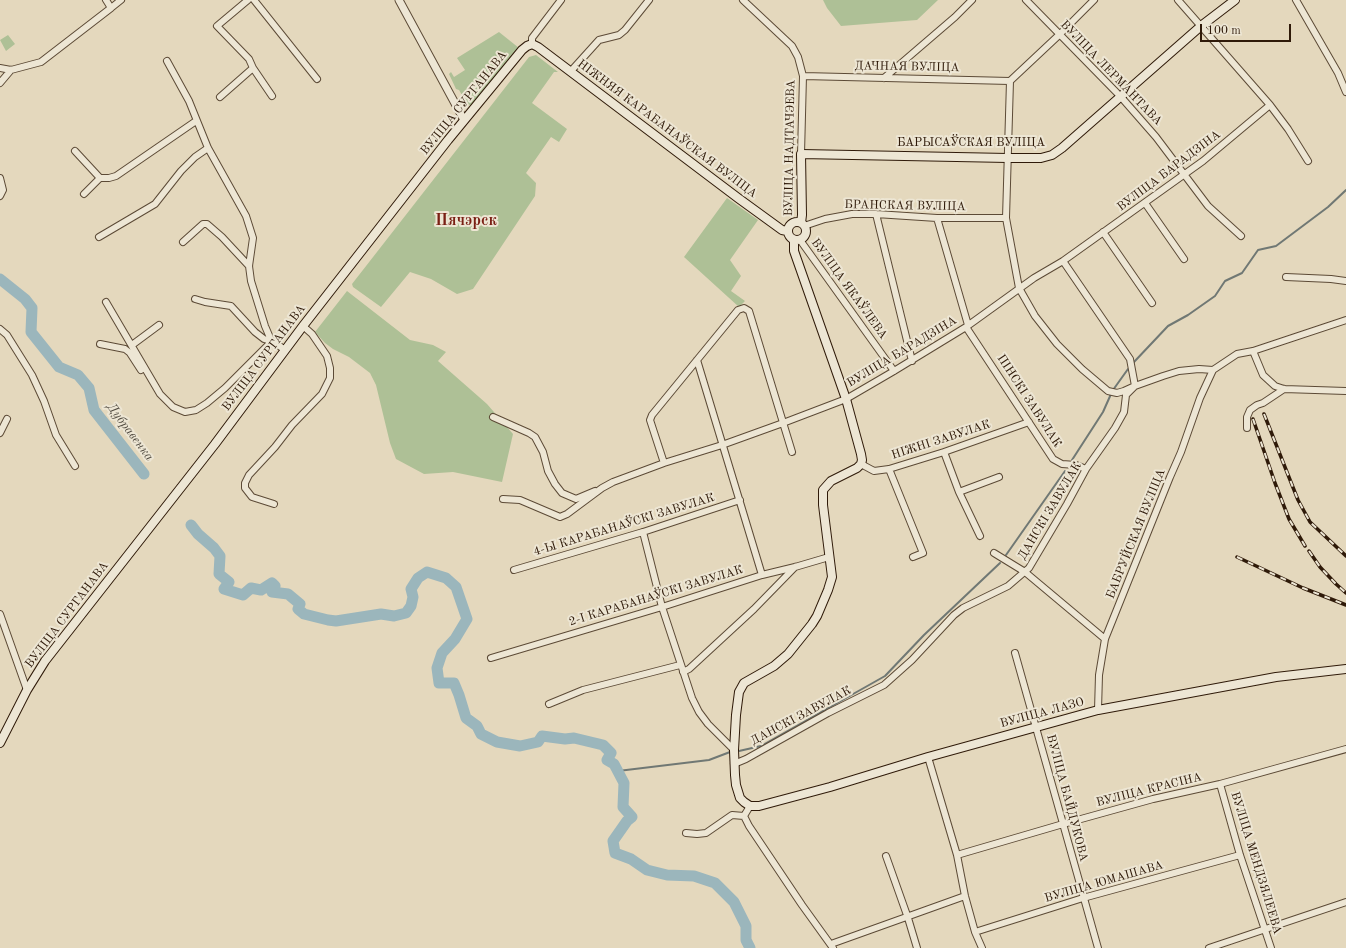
<!DOCTYPE html>
<html>
<head>
<meta charset="utf-8">
<style>
	body { margin:0 }
	#map { position:relative; width:1346px; height:948px; overflow:hidden; background:#e4d8bd; font-family:"Old Standard TT",serif }
	canvas { display:block }
	.scale { position:absolute; left:1200px; top:24px; width:91px; height:18px; box-sizing:border-box; border:2px solid #2f1a09; border-top:0; padding-left:5px; font-size:12px; line-height:14px; white-space:nowrap; color:#2f1a09; -webkit-text-stroke:3px #ede6d4; paint-order:stroke }
</style>
</head>
<body>
<div id="map">
<canvas width="1346" height="948"></canvas>
<div class="scale">100 m</div>
</div>
<script>
const ctx = document.querySelector('canvas').getContext('2d');
ctx.lineJoin = 'round';
function paint(path, color) { ctx.fillStyle = color; ctx.fill(path, 'evenodd'); }
const toPath = rows => new Path2D(rows.map(r => 'M' + r).join(''));
function trace(path, color, width, dash) { ctx.strokeStyle = color; ctx.lineWidth = width; ctx.lineCap = dash ? 'butt' : 'round'; ctx.setLineDash(dash || []); ctx.stroke(path); }
function label(font, color, halo, rows, align = 'center') {
  ctx.font = font + ' "Old Standard TT",serif'; ctx.lineWidth = 4; ctx.setLineDash([]); ctx.textBaseline = 'middle'; ctx.strokeStyle = halo; ctx.fillStyle = color; for (const [text, x, y, turn = 0] of rows) {
    ctx.save(); ctx.translate(x, y); ctx.rotate((+turn || 0) * Math.PI / 180); ctx.textAlign = isNaN(turn) ? turn : align; if (halo) ctx.strokeText(text, 0, 0); ctx.fillText(text, 0, 0); ctx.restore();
  }
}
const green = toPath([
	[823,0,938,0,917,20,841,26,827,8],
	[499,32,519,48,473,109,465,100,459,90,456,89,449,74,451,72,454,77,465,70,457,58],
	[8,35,15,44,6,51,0,40],
	[536,55,558,72,554,72,532,103,567,129,559,142,551,137,526,173,536,183,535,196,473,289,457,294,431,279,410,272,381,307,353,287,352,284,529,57],
	[727,198,758,220,730,260,741,276,731,291,745,301,739,307,684,257],
	[347,291,410,340,433,345,446,352,438,361,487,404,513,434,502,482,453,472,424,474,396,459,390,443,376,385,370,373,349,357,333,349,325,343,315,332]
]);
const stream = toPath([
	[1134,362,1168,326,1188,315,1215,296,1225,281,1242,273,1258,250,1276,246,1328,207,1346,190],
	[1113,390,1128,369],
	[1072,460,1103,412,1111,394],
	[1006,555,1065,471],
	[739,751,761,746,885,676,924,635,1000,563],
	[618,771,709,760,730,752]
]);
const river = toPath([
	[0,279,25,299,32,308,31,332,59,367,78,375,89,388,94,410,144,474],
	[191,525,198,534,214,548,220,556,219,574,229,582,224,589,243,595,251,588,261,590,272,583,275,586,272,592,288,594,300,604,298,609,304,614,328,620,336,621,381,614,394,616,406,613,411,606,413,597,411,589,418,578,427,572,446,578,456,587,467,619,455,639,442,653,437,668,439,683,454,683,459,695,466,718,477,726,481,734,497,742,520,746,538,742,542,736,565,739,574,738,603,745,611,753,607,760,614,764,624,783,623,807,632,817,627,821,613,841,615,853,631,859,647,870,667,875,694,876,715,883,734,902,746,926,746,940,750,948]
]);
const minor = toPath([
	[254,0,317,79],
	[743,0,792,46,798,57,803,76,801,154],
	[1026,0,1121,97,1156,137,1208,206,1241,236],
	[1178,0,1270,105,1288,129,1308,161],
	[1296,0,1338,73,1346,92],
	[111,8,121,0],
	[532,44,532,38,561,0],
	[167,61,189,101,208,148,246,216,253,238,249,266,251,281,265,326,271,340,285,350],
	[0,68,11,70,41,62,111,8,106,0],
	[253,68,272,96],
	[571,71,599,40,619,35,625,30,649,0],
	[803,76,1010,81],
	[884,78,955,17,972,0],
	[1010,81,1006,218,1019,288,1035,316,1057,344,1082,369,1108,391,1117,393,1124,391,1135,386,1163,376,1179,371,1199,369,1213,370],
	[1010,81,1059,35,1094,0],
	[0,83,11,70],
	[220,97,253,68,249,59,217,26,248,0],
	[75,151,100,178,109,178,116,176,196,121],
	[0,178,3,190,0,196],
	[84,194,100,178],
	[1145,203,1184,259],
	[876,214,912,361],
	[937,218,968,325],
	[804,226,825,219,852,214,876,214,937,218,1006,218],
	[1103,232,1152,303],
	[99,237,155,204,181,171,195,157,208,148],
	[800,240,894,371],
	[183,242,203,224,207,224,222,237,249,266],
	[1063,261,1130,359,1135,386],
	[1286,277,1331,279,1346,281],
	[195,299,205,302,231,306,255,332,264,339,274,342],
	[106,302,160,394,173,407,185,412,196,410,207,403,225,388,268,345,274,342],
	[966,327,1053,459,1062,464,1076,465,1086,469],
	[0,329,7,335,32,375,44,401,56,435,75,466],
	[100,344,125,349,130,353,141,370],
	[132,345,159,325],
	[1253,351,1263,375,1275,386,1284,389,1346,391],
	[697,360,762,575],
	[493,417,529,433,535,437,543,452,548,471,555,484,562,493,576,499,595,491],
	[1247,428,1247,417,1250,410,1257,405,1263,403,1284,389],
	[0,433,7,419],
	[944,452,959,492,980,536],
	[664,463,650,420,652,415,738,310,744,308,749,311,792,452],
	[861,464,874,471,889,469,944,452,1029,422],
	[889,469,923,553,913,557],
	[959,492,999,477],
	[503,499,520,500,560,517,567,514,602,488,613,482,664,463,722,445,783,423,846,399,894,371,966,327,1034,278,1063,261,1203,161,1270,105],
	[274,504,252,497,245,488,245,483,249,475,275,447,292,425,322,394,330,378,330,368,327,356,312,334,303,326],
	[643,532,662,607,692,698,699,712,708,724,734,750],
	[994,553,1025,572,1105,639],
	[514,570,643,532,740,500],
	[0,614,27,690],
	[1015,653,1098,948],
	[491,658,662,607,762,575,795,567,829,557],
	[683,672,689,669,754,609,795,567],
	[549,704,583,690,680,665],
	[1098,710,1099,675,1105,639,1170,477,1181,452,1200,398,1213,370,1237,354,1253,351,1346,320],
	[928,757,957,855,965,896,975,932,982,948],
	[734,764,746,759,828,713,884,685,912,660,954,615,963,608,1008,586,1029,568,1067,504,1086,469,1115,428,1124,412,1126,395,1135,386],
	[1220,784,1240,855,1271,948],
	[750,806,744,816,749,826,802,905,833,948],
	[686,833,697,834,706,833,732,815,744,816],
	[957,855,1063,824,1153,799,1220,784,1346,749],
	[886,856,908,918,917,948],
	[975,932,1083,898,1240,855],
	[831,944,965,896],
	[1209,948,1346,902]
]);
const tertiary = toPath([
	[399,0,464,120]
]);
const secondary = toPath([
	'788 231a9 9 0 1 1 18 0a9 9 0 1 1-18 0Z',
	[801,223,802,215,801,154,1008,158,1041,158,1052,155,1062,148,1201,26,1235,0],
	[794,240,794,251,846,399,861,454,862,460,861,464,857,468,831,481,823,490,823,505,832,577,828,590,817,616,812,624,788,654,774,666,744,683,739,692,736,715,734,750,735,775,736,785,740,798,744,802,750,806,759,806,830,787,928,757,1098,710,1276,677,1346,669],
	[0,743,27,690,45,661,215,444,303,326,448,140,522,50,527,46,532,44,538,47,738,198,782,230,787,231]
]);
const rail = toPath([
	[1264,414,1298,500,1310,522,1346,556],
	[1253,419,1275,483,1289,519,1305,546],
	[1309,551,1320,567,1336,584,1346,593],
	[1237,557,1303,588,1346,605]
]);
const streetNames = [
	["ДАЧНАЯ ВУЛІЦА",907,67,1],
	["ВУЛІЦА ЛЕРМАНТАВА",1111,73,46],
	["ВУЛІЦА СУРГАНАВА",464,103,-51],
	["НІЖНЯЯ КАРАБАНАЎСКАЯ ВУЛІЦА",667,129,37],
	["БАРЫСАЎСКАЯ ВУЛІЦА",971,143],
	["ВУЛІЦА НАДТАЧЭЕВА",790,148,-89],
	["ВУЛІЦА БАРАДЗІНА",1169,171,-37],
	["БРАНСКАЯ ВУЛІЦА",905,206,1],
	["ВУЛІЦА ЯКАЎЛЕВА",849,289,54],
	["ВУЛІЦА БАРАДЗІНА",902,352,-31],
	["ВУЛІЦА СУРГАНАВА",264,358,-53],
	["ПІНСКІ ЗАВУЛАК",1029,401,57],
	["НІЖНІ ЗАВУЛАК",941,440,-18],
	["ДАНСКІ ЗАВУЛАК",1050,511,-59],
	["4-Ы КАРАБАНАЎСКІ ЗАВУЛАК",624,525,-17],
	["БАБРУЙСКАЯ ВУЛІЦА",1136,534,-68],
	["2-І КАРАБАНАЎСКІ ЗАВУЛАК",656,596,-17],
	["ВУЛІЦА СУРГАНАВА",67,615,-53],
	["ВУЛІЦА ЛАЗО",1042,713,-15],
	["ДАНСКІ ЗАВУЛАК",801,716,-28],
	["ВУЛІЦА КРАСІНА",1149,790,-14],
	["ВУЛІЦА БАЙДУКОВА",1067,798,75],
	["ВУЛІЦА МЕНДЗЯЛЕЕВА",1256,863,73],
	["ВУЛІЦА ЮМАШАВА",1104,882,-16]
];
const waterNames = [
	["Дубравенка",130,432,53]
];
const districtNames = [
	["Пячэрск",466,221]
];
paint(green, '#aec096');
trace(stream, '#707874', 2);
trace(river, '#9bb6bc', 11);
trace(minor, '#5c4a36', 8);
trace(tertiary, '#5c4a36', 9);
trace(secondary, '#2f1a09', 10);
trace(minor, '#ede6d4', 6);
trace(tertiary, '#ede6d4', 7);
trace(secondary, '#ede6d4', 8);
trace(rail, '#2f1a09', 3.5);
trace(rail, '#ede6d4', 2, [6]);
label('12px', '#2f1a09', '#ede6d4', streetNames);
label('italic 13px', '#4f493f', '#ede6d4', waterNames);
label('bold 16px', '#7a1f14', '#ede6d4', districtNames);
</script>
</body>
</html>
